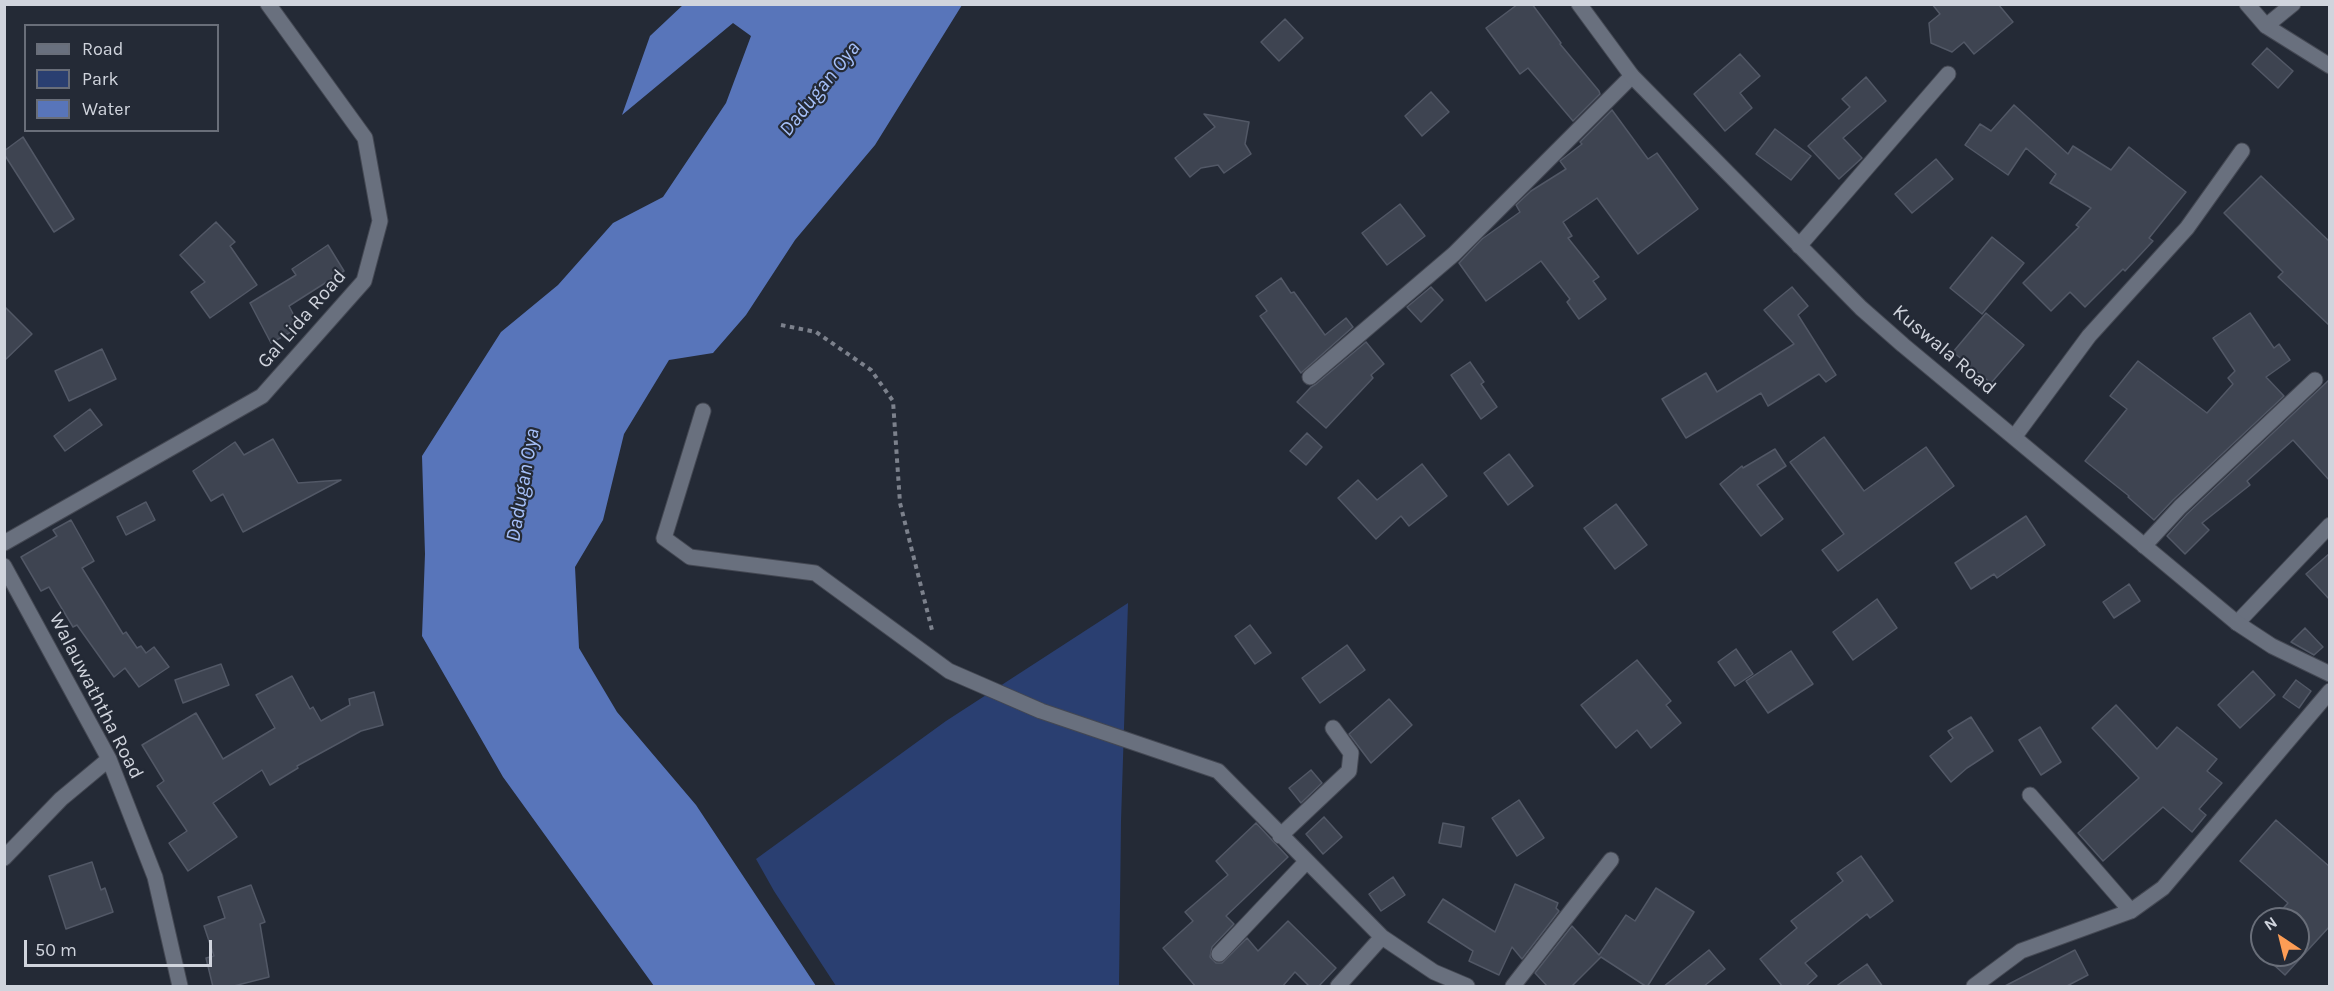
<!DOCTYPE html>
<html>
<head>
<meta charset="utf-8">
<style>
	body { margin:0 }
	#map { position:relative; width:2334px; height:991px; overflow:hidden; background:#242a36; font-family:Karla,sans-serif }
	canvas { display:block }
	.frame { position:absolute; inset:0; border:6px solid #d0d4dd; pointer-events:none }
	.legend { position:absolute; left:24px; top:24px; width:195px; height:108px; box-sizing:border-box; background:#242a36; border:2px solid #696e79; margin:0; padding:8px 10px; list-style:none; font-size:18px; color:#d0d4dd }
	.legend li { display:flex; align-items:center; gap:12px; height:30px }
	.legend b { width:30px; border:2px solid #696e79 }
	.north { position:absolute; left:2250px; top:907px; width:60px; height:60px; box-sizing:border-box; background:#242a36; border:2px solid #696e79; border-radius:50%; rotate:325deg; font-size:16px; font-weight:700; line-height:24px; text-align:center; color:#d0d4dd }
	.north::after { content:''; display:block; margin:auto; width:21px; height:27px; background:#fd9d55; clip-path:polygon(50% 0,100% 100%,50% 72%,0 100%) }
	.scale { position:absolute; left:24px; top:940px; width:188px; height:27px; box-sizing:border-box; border:3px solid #d0d4dd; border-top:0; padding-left:8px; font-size:18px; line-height:21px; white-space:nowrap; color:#d0d4dd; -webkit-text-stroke:4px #242a36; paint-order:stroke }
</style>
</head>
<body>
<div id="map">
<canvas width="2334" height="991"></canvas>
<div class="frame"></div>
<ul class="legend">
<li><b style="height:8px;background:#69707e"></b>Road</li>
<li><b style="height:16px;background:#2a3f71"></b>Park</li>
<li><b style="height:16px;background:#5875ba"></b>Water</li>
</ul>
<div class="north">N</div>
<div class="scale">50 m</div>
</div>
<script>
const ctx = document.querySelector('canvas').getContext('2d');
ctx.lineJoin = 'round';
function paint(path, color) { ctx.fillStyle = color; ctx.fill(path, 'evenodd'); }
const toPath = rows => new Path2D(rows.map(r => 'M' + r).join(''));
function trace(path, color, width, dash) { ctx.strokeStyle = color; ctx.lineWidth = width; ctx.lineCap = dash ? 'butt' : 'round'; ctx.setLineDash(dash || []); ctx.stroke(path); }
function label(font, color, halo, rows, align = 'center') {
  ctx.font = font + ' Karla,sans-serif'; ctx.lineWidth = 4.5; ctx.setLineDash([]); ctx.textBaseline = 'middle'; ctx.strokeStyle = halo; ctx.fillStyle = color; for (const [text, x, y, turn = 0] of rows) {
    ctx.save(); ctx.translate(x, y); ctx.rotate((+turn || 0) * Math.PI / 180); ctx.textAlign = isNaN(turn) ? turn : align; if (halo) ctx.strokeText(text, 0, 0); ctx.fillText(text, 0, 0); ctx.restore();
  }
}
const green = toPath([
	[1128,603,1121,821,1119,986,836,986,774,891,756,859,946,721]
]);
const water = toPath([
	[684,4,962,5,875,145,795,240,746,315,713,353,669,360,624,434,603,520,575,567,579,648,617,712,696,805,816,986,654,986,503,777,422,636,425,554,422,456,501,332,558,285,613,223,663,197,726,103,751,36,733,23,622,115,650,36]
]);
const building = toPath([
	[1518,4,1532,4,1561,43,1560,44,1599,91,1600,94,1573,121,1528,68,1520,74,1486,28,1518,4],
	[1932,4,1998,4,2013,22,1974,54,1964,42,1952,52,1931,43,1929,23,1940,14,1932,4],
	[1285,19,1303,38,1279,61,1261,42,1285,19],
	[2267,48,2293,71,2278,88,2252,64,2267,48],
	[1740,54,1760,76,1740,93,1752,108,1725,131,1694,94,1740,54],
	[1866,77,1886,101,1843,138,1862,158,1839,179,1808,146,1850,107,1842,99,1866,77],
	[1431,92,1449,112,1422,136,1405,116,1431,92],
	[2014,105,2068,154,2073,146,2111,170,2129,147,2186,192,2149,238,2153,241,2125,271,2123,269,2085,307,2070,292,2051,311,2023,283,2079,227,2076,225,2091,208,2050,183,2056,174,2026,148,2008,175,1965,145,1980,124,1991,131,2014,105],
	[1612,110,1648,159,1657,153,1698,209,1638,254,1597,198,1563,222,1572,236,1568,238,1599,277,1593,281,1606,299,1579,319,1567,302,1570,299,1541,261,1486,301,1459,263,1482,239,1520,212,1516,205,1531,191,1566,169,1560,161,1582,144,1580,142,1612,110],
	[1204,114,1249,122,1245,144,1251,154,1224,173,1218,165,1201,168,1190,177,1175,158,1215,127,1204,114],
	[1775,129,1811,156,1791,180,1756,154,1775,129],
	[23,137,74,219,54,232,4,154,4,151,23,137],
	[1936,159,1953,179,1912,213,1895,194,1936,159],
	[2261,176,2330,242,2330,326,2278,277,2283,272,2224,213,2261,176],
	[1400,204,1425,236,1387,265,1362,233,1400,204],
	[216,222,235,242,230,246,257,285,210,318,191,292,205,282,180,255,216,222],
	[1992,237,2024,263,1982,314,1950,288,1992,237],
	[328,245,344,271,289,306,300,327,271,343,250,303,296,275,292,269,328,245],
	[1281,278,1291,293,1294,292,1325,335,1346,318,1353,327,1301,373,1260,316,1267,311,1256,296,1281,278],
	[1431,287,1443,300,1421,322,1407,307,1431,287],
	[1792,287,1808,306,1798,315,1836,375,1826,382,1819,374,1768,406,1761,393,1686,438,1662,399,1706,373,1717,392,1794,344,1764,310,1792,287],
	[4,306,32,334,4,361,4,306],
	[1986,313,2024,345,1991,383,1953,352,1986,313],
	[2250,313,2274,348,2279,344,2290,360,2266,377,2284,396,2173,500,2154,520,2128,497,2129,496,2085,461,2127,409,2110,396,2138,361,2207,413,2233,384,2228,378,2235,371,2213,338,2250,313],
	[1366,342,1384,364,1371,375,1373,378,1326,428,1297,402,1311,387,1316,384,1366,342],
	[102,349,116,379,69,401,55,371,102,349],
	[1470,362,1484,382,1481,384,1497,407,1481,419,1451,375,1470,362],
	[2330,379,2330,481,2293,440,2247,481,2250,485,2202,523,2209,530,2185,554,2167,536,2187,514,2330,379],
	[90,409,102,425,65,451,54,436,90,409],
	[1307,433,1322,447,1306,465,1290,451,1307,433],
	[1824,437,1864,491,1926,447,1954,486,1838,571,1822,550,1844,534,1790,462,1824,437],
	[273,439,298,483,341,480,243,532,223,494,211,501,193,471,235,442,244,455,273,439],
	[1775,449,1786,466,1757,485,1783,519,1761,536,1720,484,1742,466,1743,468,1775,449],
	[1509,454,1533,486,1508,505,1484,473,1509,454],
	[1422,464,1447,496,1409,526,1401,516,1376,539,1338,498,1358,480,1377,500,1422,464],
	[146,502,155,520,126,535,117,517,146,502],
	[1616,504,1647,545,1615,569,1584,528,1616,504],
	[2026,516,2045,545,1997,578,1994,574,1971,589,1955,563,2026,516],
	[71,520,94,561,82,568,123,634,126,632,137,648,141,646,146,653,154,647,169,667,139,687,125,668,114,677,77,625,73,627,49,587,41,591,21,557,57,536,53,530,71,520],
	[2330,553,2330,600,2306,574,2330,553],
	[2129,584,2140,601,2114,618,2103,602,2129,584],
	[1877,599,1897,628,1853,660,1833,632,1877,599],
	[1250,625,1271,653,1255,664,1235,636,1250,625],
	[2305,628,2323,647,2314,655,2291,642,2305,628],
	[1347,645,1365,670,1320,703,1302,678,1347,645],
	[1736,649,1753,674,1735,686,1718,662,1736,649],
	[1791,651,1813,684,1768,713,1746,681,1791,651],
	[1637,660,1671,701,1666,705,1681,723,1651,748,1637,730,1616,748,1581,705,1637,660],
	[221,664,229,685,183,703,175,680,221,664],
	[2253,671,2275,695,2240,728,2218,705,2253,671],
	[292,676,310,709,313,707,321,721,350,705,349,699,374,692,383,725,361,731,297,766,298,768,270,785,262,770,213,803,237,837,188,871,169,843,187,831,157,786,164,781,142,745,196,713,223,759,275,728,256,695,292,676],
	[2296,680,2311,691,2299,708,2283,697,2296,680],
	[1389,699,1412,725,1371,763,1349,734,1389,699],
	[2116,705,2157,749,2177,727,2217,759,2207,771,2222,783,2199,809,2206,815,2192,832,2163,807,2103,861,2078,833,2139,778,2092,728,2116,705],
	[1971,717,1993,751,1967,768,1951,782,1930,756,1953,738,1948,731,1971,717],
	[2040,727,2061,762,2041,775,2019,740,2040,727],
	[1311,770,1322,783,1301,803,1289,788,1311,770],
	[1519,800,1544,838,1517,856,1492,818,1519,800],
	[1324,817,1342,837,1323,854,1306,834,1324,817],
	[2276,820,2330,867,2330,926,2285,975,2263,955,2298,955,2298,919,2280,919,2276,916,2288,903,2240,861,2276,820],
	[1256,823,1288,857,1226,916,1234,924,1212,947,1210,957,1216,963,1222,963,1247,938,1258,951,1288,921,1336,968,1318,987,1310,987,1295,972,1282,987,1196,987,1163,948,1193,921,1185,912,1228,875,1216,861,1256,823],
	[1443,823,1464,827,1461,847,1439,843,1443,823],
	[1861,856,1893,901,1870,918,1867,914,1805,963,1817,976,1805,987,1783,987,1760,959,1797,928,1791,921,1843,881,1837,873,1861,856],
	[92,862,101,890,105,888,113,912,66,929,49,876,92,862],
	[1393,877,1405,895,1381,911,1369,894,1393,877],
	[1515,884,1558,903,1556,908,1559,911,1522,959,1512,947,1499,975,1469,961,1473,951,1428,922,1443,899,1495,932,1515,884],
	[251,885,265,922,260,924,269,977,230,987,213,987,206,958,214,956,204,926,225,918,218,897,251,885],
	[1656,888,1694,912,1647,987,1601,957,1571,987,1548,987,1535,973,1572,926,1599,955,1626,915,1635,921,1656,888],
	[1709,950,1725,969,1703,987,1663,987,1709,950],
	[2075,950,2088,975,2065,987,2003,987,2075,950],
	[1867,964,1883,987,1835,987,1867,964]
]);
const path = toPath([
	[781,325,816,332,871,370,893,401,900,503,933,634]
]);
const minor = toPath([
	[2247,4,2266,26,2330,66],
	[2266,26,2293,4],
	[1799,246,1948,74],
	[1310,377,1454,254,1632,76],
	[703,411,664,538,690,557,815,573,949,671,1041,711,1218,771,1382,937,1434,972,1467,986],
	[2015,436,2089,336,2187,228,2242,151],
	[4,543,262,396,364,281,380,221,365,138,268,4],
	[2144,546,2180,507,2315,380],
	[4,566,109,759,155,877,180,986],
	[2237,623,2330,525],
	[2030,795,2131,911],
	[1280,836,1349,771,1351,753,1333,728],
	[4,858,61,799,109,759],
	[1219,954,1306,862],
	[1338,986,1382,937],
	[1513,986,1611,860],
	[1974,986,2021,951,2131,911,2163,888,2330,691]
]);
const tertiary = toPath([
	[1579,4,1632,76,1861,308,1903,345,2237,623,2272,646,2330,674]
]);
const streetNames = [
	["Gal Lida Road",302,319,-49],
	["Kuswala Road",1944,350,40],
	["Walauwaththa Road",96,696,63]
];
const waterNames = [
	["Dadugan Oya",820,89,-51],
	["Dadugan Oya",523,485,-80]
];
paint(green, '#2a3f71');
paint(water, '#5875ba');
paint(building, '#3e4451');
trace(building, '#525866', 1.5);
trace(minor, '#444853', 17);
trace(tertiary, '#444853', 17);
trace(path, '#7c818c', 4, [4.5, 4.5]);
trace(minor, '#69707e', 15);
trace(tertiary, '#69707e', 15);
label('20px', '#d0d4dd', '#242a36', streetNames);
label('italic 21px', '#a6c0f9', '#242a36', waterNames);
</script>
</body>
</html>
